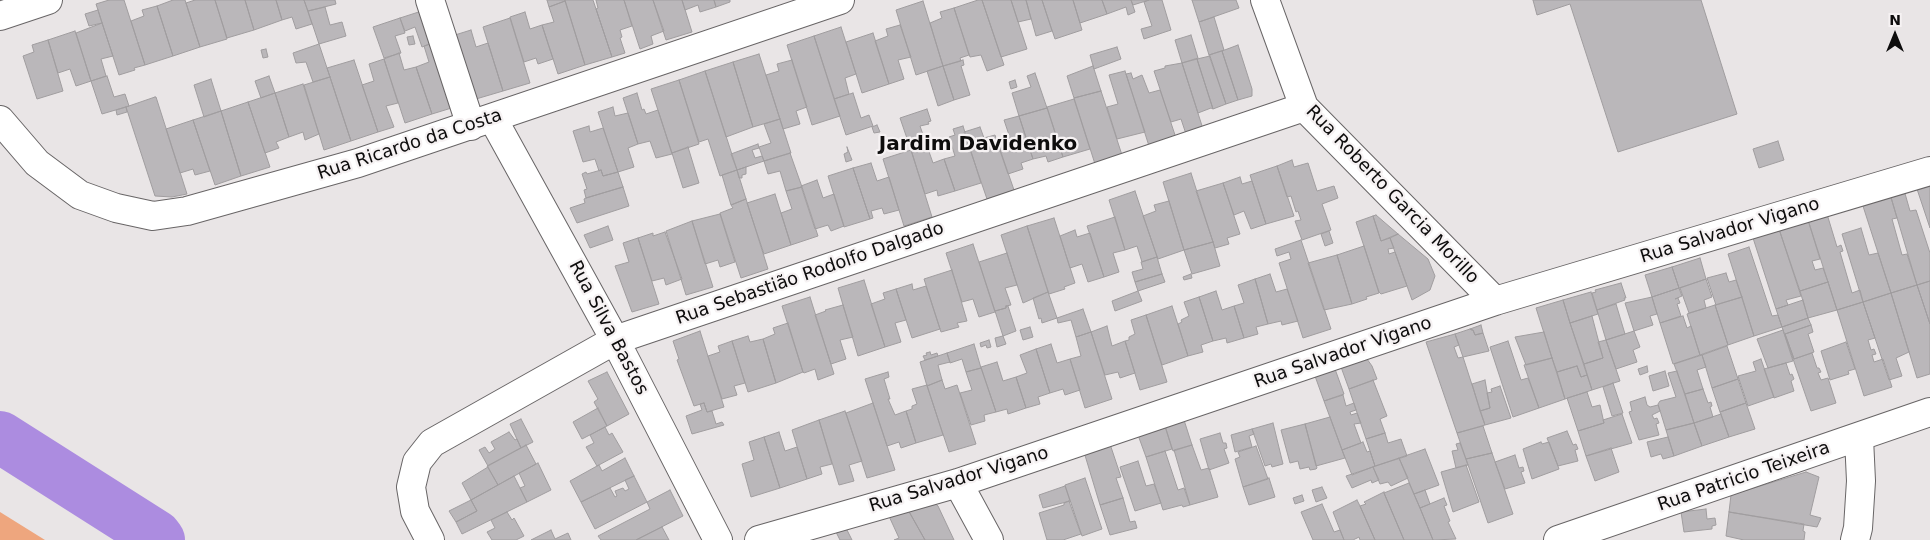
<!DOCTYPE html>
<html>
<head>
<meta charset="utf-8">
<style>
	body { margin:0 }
	#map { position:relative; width:1930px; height:540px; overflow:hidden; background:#e9e5e6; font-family:"DejaVu Sans",sans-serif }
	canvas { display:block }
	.north { position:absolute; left:1870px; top:10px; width:50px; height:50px; -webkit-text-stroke:4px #f6f2f3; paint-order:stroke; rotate:0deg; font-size:14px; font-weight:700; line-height:20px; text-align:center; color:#0e0d0d }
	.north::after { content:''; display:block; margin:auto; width:18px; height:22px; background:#0e0d0d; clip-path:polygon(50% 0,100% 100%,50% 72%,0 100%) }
</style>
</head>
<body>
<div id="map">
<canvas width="1930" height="540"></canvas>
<div class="north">N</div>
</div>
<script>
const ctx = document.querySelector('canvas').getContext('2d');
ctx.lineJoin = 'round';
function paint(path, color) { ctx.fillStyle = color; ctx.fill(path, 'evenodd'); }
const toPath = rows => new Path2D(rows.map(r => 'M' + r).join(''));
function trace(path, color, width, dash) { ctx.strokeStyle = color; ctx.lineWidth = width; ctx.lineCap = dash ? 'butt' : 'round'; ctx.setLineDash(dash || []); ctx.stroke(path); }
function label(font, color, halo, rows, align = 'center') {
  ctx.font = font + ' "DejaVu Sans",sans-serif'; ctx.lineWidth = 4.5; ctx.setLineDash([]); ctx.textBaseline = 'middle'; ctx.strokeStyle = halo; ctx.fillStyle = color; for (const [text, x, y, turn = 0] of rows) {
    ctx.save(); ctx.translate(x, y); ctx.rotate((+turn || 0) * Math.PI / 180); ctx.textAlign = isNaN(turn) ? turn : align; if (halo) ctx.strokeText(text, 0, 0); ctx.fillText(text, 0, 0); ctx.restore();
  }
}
const green = toPath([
	[0,512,45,540,0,540]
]);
const river = toPath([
	[0,437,156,536,159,540]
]);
const building = toPath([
	[109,0,124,0,145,65,134,68,135,70,119,75,96,4,109,0],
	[173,0,185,0,200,47,173,56,157,6,173,0],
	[195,0,215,0,227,39,200,47,186,3,195,0],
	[215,0,245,0,254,30,227,38,215,0],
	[245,0,276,0,282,20,254,30,245,0],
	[276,0,304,0,312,24,296,29,292,17,282,20,276,0],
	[304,0,335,0,336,4,308,11,304,0],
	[547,0,565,0,565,1,549,7,547,0],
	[565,0,593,0,612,57,585,65,565,0],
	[596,0,624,0,632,26,620,30,622,37,620,38,625,53,612,57,596,9,598,8,596,0],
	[624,0,653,0,664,31,651,36,653,44,640,49,624,0],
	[653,0,682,0,692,32,666,40,653,0],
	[682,0,714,0,716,7,700,12,698,5,685,10,682,0],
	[714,0,730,0,730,2,716,7,714,0],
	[978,0,982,0,1004,65,987,71,981,55,970,57,954,8,978,0],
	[982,0,1011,0,1027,49,1001,57,982,0],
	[1011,0,1026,0,1031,19,1018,22,1011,0],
	[1026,0,1042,0,1052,31,1036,36,1026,0],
	[1042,0,1073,0,1082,30,1055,39,1042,0],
	[1073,0,1102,0,1107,14,1080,23,1073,0],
	[1102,0,1131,0,1135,12,1128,15,1126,7,1107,14,1102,0],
	[1131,0,1149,0,1133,5,1131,0],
	[1149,0,1162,0,1171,30,1144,39,1141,29,1152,26,1144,2,1149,0],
	[1192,0,1236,0,1239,8,1199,22,1192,0],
	[1533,0,1701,0,1737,114,1618,152,1570,4,1537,15,1533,0],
	[565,1,585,65,558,74,542,25,554,22,549,7,565,1],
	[923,1,943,66,916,75,896,10,923,1],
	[157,6,173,56,145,65,131,21,144,16,142,10,157,6],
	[325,7,330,25,342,22,346,36,319,44,308,11,325,7],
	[954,8,969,55,960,58,961,61,943,66,930,23,942,18,940,12,954,8],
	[428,9,438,41,422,47,415,27,405,31,400,18,428,9],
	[98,10,102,23,89,26,85,14,98,10],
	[525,12,530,29,542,25,553,59,538,64,536,58,524,62,510,17,525,12],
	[1214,17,1224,50,1209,55,1199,22,1214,17],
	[400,18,405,33,395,36,401,53,384,58,373,27,400,18],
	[510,18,530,83,503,91,483,27,510,18],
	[102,23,113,56,101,59,106,76,91,81,76,33,102,23],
	[900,25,911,57,898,60,904,79,889,84,875,41,888,36,886,29,900,25],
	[841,27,856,74,845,78,849,94,834,99,814,36,841,27],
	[471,30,476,47,488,43,503,91,476,99,455,35,471,30],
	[75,31,91,81,76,86,70,69,58,73,48,40,75,31],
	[873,33,889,84,862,93,846,42,873,33],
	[1191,35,1198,58,1182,63,1175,40,1191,35],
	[413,36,415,44,409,45,407,37,413,36],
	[814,36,840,116,812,125,787,45,814,36],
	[48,40,63,91,37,99,23,56,34,52,32,45,48,40],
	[438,41,458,106,432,114,416,67,429,62,424,46,438,41],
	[319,44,330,77,313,82,306,62,296,63,293,53,319,44],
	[1238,45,1252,89,1252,96,1238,100,1222,51,1238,45],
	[1117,47,1121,59,1094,69,1090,55,1117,47],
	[266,49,268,57,263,58,261,50,266,49],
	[1222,51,1238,100,1226,104,1209,55,1222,51],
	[399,53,404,70,416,67,432,114,405,123,384,59,399,53],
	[759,54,780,119,753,127,733,62,759,54],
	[1210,56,1226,104,1213,109,1197,59,1210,56],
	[384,59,398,103,386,106,394,127,378,132,362,85,374,81,369,64,384,59],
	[1197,59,1213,109,1211,108,1198,113,1182,63,1197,59],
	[354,60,378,132,351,141,327,68,354,60],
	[792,60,807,107,796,111,800,124,783,129,766,75,779,71,777,64,792,60],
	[963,60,964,65,961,66,970,95,954,100,943,66,963,60],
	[733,62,753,127,726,137,705,71,733,62],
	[1182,63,1203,129,1186,134,1181,119,1171,122,1154,71,1165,68,1165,66,1182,63],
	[943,66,954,100,938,106,927,71,943,66],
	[1093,66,1101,91,1074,98,1067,76,1093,66],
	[705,71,737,170,720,176,708,139,699,142,679,80,705,71],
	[1125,71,1145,132,1117,139,1107,107,1118,104,1109,75,1125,71],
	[1035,73,1047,108,1019,116,1012,93,1031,87,1027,76,1035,73],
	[1131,73,1133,79,1142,75,1149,93,1160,90,1176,138,1149,146,1126,74,1131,73],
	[107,76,114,97,125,94,129,106,102,114,91,81,107,76],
	[269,76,275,93,261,98,255,81,269,76],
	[330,77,351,141,324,150,304,85,330,77],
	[211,79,221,111,204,117,194,85,211,79],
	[679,80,699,144,672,153,651,89,679,80],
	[1015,80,1017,87,1011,89,1009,82,1015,80],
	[303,84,319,134,305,140,303,132,289,137,275,93,303,84],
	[1101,91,1122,155,1095,164,1074,98,1101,91],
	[275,93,289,137,276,142,279,148,265,153,248,102,275,93],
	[637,93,642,110,644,109,646,114,658,110,672,154,656,158,650,141,638,144,623,98,637,93],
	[853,93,861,118,869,115,873,126,846,135,834,99,853,93],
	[155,97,156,97,187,194,172,197,155,196,126,107,155,97],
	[1074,99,1090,149,1063,157,1047,107,1074,99],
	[248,102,270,167,241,176,221,111,248,102],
	[126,107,127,112,117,115,116,110,126,107],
	[613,107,615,116,628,113,638,144,628,148,634,167,618,172,598,112,613,107],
	[1047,108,1063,157,1048,162,1046,156,1033,159,1019,116,1047,108],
	[927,109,931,121,928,122,929,124,920,126,927,146,911,150,900,118,927,109],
	[221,111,241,176,215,185,193,120,221,111],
	[1019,116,1033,159,1021,163,1023,169,1008,174,997,142,1004,141,1004,136,1009,135,1004,120,1019,116],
	[780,119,791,153,764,161,759,147,771,143,764,124,780,119],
	[193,120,210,171,195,175,193,169,180,173,166,129,193,120],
	[877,125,880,132,874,133,872,127,877,125],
	[589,126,590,132,603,128,618,172,603,176,601,170,599,171,595,159,583,162,573,131,589,126],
	[963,126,981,183,955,191,944,159,955,156,949,137,955,135,953,129,963,126],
	[980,127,984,138,995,135,1014,190,987,199,964,132,980,127],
	[1778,141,1784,160,1759,168,1753,149,1778,141],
	[758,144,759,148,752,150,755,158,762,156,764,161,737,170,731,154,758,144],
	[927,146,933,163,944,159,955,191,938,196,937,190,925,194,911,150,927,146],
	[688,147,699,183,683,188,672,153,688,147],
	[847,147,852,160,846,162,844,154,848,152,847,147],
	[911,150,932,217,904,226,883,159,911,150],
	[790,153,802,187,786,191,780,171,768,174,764,161,790,153],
	[1292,160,1294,167,1308,163,1317,191,1334,186,1338,198,1322,204,1331,230,1302,240,1295,221,1301,220,1298,211,1296,212,1291,196,1287,197,1277,166,1292,160],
	[871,163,877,181,889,177,899,210,884,214,882,208,871,211,873,218,870,219,853,168,871,163],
	[1277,166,1294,216,1266,224,1250,175,1277,166],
	[746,167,746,174,742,175,742,178,739,178,737,170,746,167],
	[853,168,870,219,844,227,828,176,853,168],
	[601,170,603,176,618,172,623,187,586,198,584,190,587,189,582,174,586,172,587,174,601,170],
	[737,170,746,199,731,205,722,175,737,170],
	[1191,173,1213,242,1184,250,1163,182,1191,173],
	[1240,177,1242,184,1252,181,1266,224,1251,229,1244,211,1234,215,1223,183,1240,177],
	[817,180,823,198,834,194,844,226,831,231,828,225,815,229,801,186,817,180],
	[1223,183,1240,234,1227,238,1229,244,1215,248,1196,191,1223,183],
	[1930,185,1930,228,1917,189,1930,185],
	[623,187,629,206,577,223,570,208,585,203,584,199,586,198,623,187],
	[802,187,818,236,791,245,781,213,792,209,786,191,802,187],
	[1904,190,1910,211,1916,210,1930,253,1930,281,1917,285,1890,194,1904,190],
	[1135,191,1157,257,1142,262,1137,246,1125,250,1109,200,1135,191],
	[775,194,791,245,764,254,747,203,775,194],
	[1890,194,1897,218,1892,219,1902,255,1907,254,1917,285,1891,293,1862,203,1890,194],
	[746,199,768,269,741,278,720,213,733,208,731,205,746,199],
	[1169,201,1184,250,1158,259,1143,216,1156,211,1154,205,1169,201],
	[720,214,735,262,720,267,718,260,705,264,692,221,720,214],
	[1827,214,1837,247,1841,245,1843,251,1840,252,1852,293,1860,290,1863,302,1837,310,1808,220,1827,214],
	[1376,215,1398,234,1381,241,1373,216,1376,215],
	[1373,216,1381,241,1390,238,1394,248,1388,249,1389,254,1395,252,1407,286,1381,294,1379,292,1356,222,1373,216],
	[1115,217,1125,250,1113,253,1119,272,1104,277,1087,226,1115,217],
	[1054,218,1075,283,1064,287,1065,289,1049,294,1027,226,1054,218],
	[1808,220,1820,259,1812,261,1815,270,1823,268,1828,282,1800,291,1779,229,1808,220],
	[692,221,713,287,686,295,666,231,692,221],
	[608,226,613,240,590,248,584,235,608,226],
	[1027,226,1048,292,1023,303,1001,235,1027,226],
	[1861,228,1869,255,1878,253,1891,293,1863,302,1842,234,1861,228],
	[1779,229,1801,296,1786,300,1788,305,1776,309,1753,238,1779,229],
	[1075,230,1077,237,1090,233,1104,277,1088,282,1082,264,1070,268,1060,236,1075,230],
	[1329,231,1333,243,1325,246,1321,234,1329,231],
	[665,232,682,279,666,285,664,278,652,281,638,238,653,233,653,236,665,232],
	[1398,234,1428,259,1435,276,1430,290,1412,300,1390,238,1398,234],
	[638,238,659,304,632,312,615,266,629,262,623,243,638,238],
	[1301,240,1331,329,1303,338,1279,263,1291,259,1289,252,1277,256,1275,249,1301,240],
	[1213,242,1220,266,1192,274,1184,250,1213,242],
	[973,244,995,312,979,317,973,299,962,302,946,253,973,244],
	[1364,246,1379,293,1366,297,1367,299,1352,304,1337,255,1364,246],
	[1749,247,1772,316,1778,315,1782,327,1754,336,1728,254,1749,247],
	[1007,253,1017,285,1005,288,1011,305,1006,306,1006,308,995,311,979,262,1007,253],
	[1337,255,1352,304,1324,310,1308,263,1337,255],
	[1157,257,1162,274,1135,282,1132,272,1143,269,1141,262,1157,257],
	[1700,258,1706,279,1679,288,1672,267,1700,258],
	[1672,267,1679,288,1652,297,1645,275,1672,267],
	[952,270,967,321,957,323,959,327,941,332,924,279,952,270],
	[1726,273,1729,282,1736,280,1742,297,1716,305,1707,278,1726,273],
	[1162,274,1165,282,1138,291,1135,282,1162,274],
	[1191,274,1192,278,1184,280,1183,277,1191,274],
	[1270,274,1276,292,1287,289,1298,321,1282,325,1281,321,1268,324,1255,279,1270,274],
	[1255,279,1268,324,1256,327,1258,334,1244,338,1234,306,1244,303,1238,285,1255,279],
	[1706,279,1712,297,1704,300,1706,308,1689,313,1680,288,1706,279],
	[864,280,885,347,858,356,838,288,864,280],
	[1930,281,1930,324,1917,285,1930,281],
	[1828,282,1837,310,1808,318,1800,291,1828,282],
	[1621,283,1626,298,1624,298,1625,300,1597,310,1592,293,1596,292,1595,290,1621,283],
	[912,284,913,290,926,286,940,329,912,338,896,289,912,284],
	[1917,285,1930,324,1930,374,1917,378,1891,293,1917,285],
	[1679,288,1682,296,1675,299,1678,298,1680,303,1677,304,1681,316,1660,323,1652,297,1679,288],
	[896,289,906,320,895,323,901,342,885,347,871,304,885,299,883,293,896,289],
	[1138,291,1142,301,1115,311,1112,301,1138,291],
	[1216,291,1222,310,1234,306,1244,338,1227,343,1226,338,1213,341,1199,297,1216,291],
	[1048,292,1057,318,1042,323,1041,318,1039,319,1033,298,1048,292],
	[1591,292,1598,314,1570,323,1563,300,1591,292],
	[1891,293,1909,352,1896,358,1902,376,1889,380,1863,302,1891,293],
	[810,297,834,374,818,380,815,369,804,373,803,372,782,306,810,297],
	[1199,297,1213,341,1201,345,1203,352,1188,356,1178,324,1182,322,1181,320,1189,316,1184,302,1199,297],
	[1652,297,1657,314,1650,316,1653,325,1634,331,1625,303,1652,297],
	[1742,297,1754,336,1728,345,1715,305,1742,297],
	[1563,300,1570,323,1587,375,1581,377,1577,366,1557,372,1552,358,1536,308,1563,300],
	[1803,300,1808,318,1782,327,1776,309,1803,300],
	[1863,302,1875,338,1868,340,1871,350,1874,349,1876,354,1872,355,1874,362,1883,359,1892,387,1864,396,1837,310,1863,302],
	[1616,304,1625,334,1606,340,1597,310,1616,304],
	[843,305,853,337,840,340,846,359,831,364,815,315,826,311,825,310,843,305],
	[1715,305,1728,345,1700,355,1687,314,1715,305],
	[1006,306,1008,306,1016,331,1003,336,995,311,1006,308,1006,306],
	[1172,306,1188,356,1162,365,1146,315,1172,306],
	[1083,309,1091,332,1076,337,1071,320,1058,323,1057,318,1083,309],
	[1146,315,1167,382,1140,390,1125,341,1129,340,1129,337,1135,334,1131,320,1146,315],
	[1592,316,1603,358,1584,364,1570,323,1592,316],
	[1683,316,1687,328,1691,326,1700,355,1673,364,1660,323,1683,316],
	[1808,318,1811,325,1785,334,1794,359,1812,353,1817,368,1819,368,1821,372,1818,373,1821,380,1828,378,1836,403,1811,411,1782,327,1808,318],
	[788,323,803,372,776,383,763,339,775,334,773,328,788,323],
	[1481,325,1483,333,1475,335,1473,330,1471,330,1470,329,1481,325],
	[1811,325,1813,332,1808,334,1814,352,1794,359,1785,334,1811,325],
	[1107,326,1112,346,1125,341,1135,373,1120,378,1118,372,1105,375,1091,332,1107,326],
	[1030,327,1033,337,1023,340,1020,330,1030,327],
	[1470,329,1473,330,1475,335,1483,333,1489,351,1463,357,1455,334,1470,329],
	[1783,330,1793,361,1768,368,1757,339,1783,330],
	[700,331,724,407,707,412,704,403,694,406,677,360,679,359,673,341,700,331],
	[1634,331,1640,347,1633,350,1637,362,1616,369,1606,340,1634,331],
	[1091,332,1112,399,1085,408,1070,359,1081,356,1076,337,1091,332],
	[1544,332,1552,358,1526,365,1515,337,1544,332],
	[1455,334,1459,345,1454,347,1458,358,1463,357,1485,425,1457,433,1426,342,1455,334],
	[748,336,750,342,763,339,776,383,748,392,732,341,748,336],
	[1003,336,1006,344,997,347,995,338,1003,336],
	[989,340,991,347,987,348,986,345,981,347,980,343,989,340],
	[1606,340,1620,381,1592,390,1584,364,1603,358,1598,342,1606,340],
	[732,341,745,383,734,386,737,395,722,399,708,356,720,352,718,346,732,341],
	[1508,341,1521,380,1528,378,1539,408,1513,417,1490,347,1508,341],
	[1846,342,1855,369,1848,371,1849,374,1830,380,1821,351,1846,342],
	[974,344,981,368,966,372,962,359,950,363,947,353,974,344],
	[1051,344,1057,363,1070,359,1080,390,1065,395,1063,389,1050,393,1036,349,1051,344],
	[1727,346,1738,379,1712,388,1702,355,1727,346],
	[1036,349,1050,393,1038,397,1040,404,1026,408,1016,377,1027,373,1020,355,1036,349],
	[930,352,931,355,937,353,938,356,925,360,923,356,927,355,926,353,930,352],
	[947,353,950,362,938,365,942,380,927,386,920,362,947,353],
	[1702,355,1706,367,1697,370,1703,389,1685,394,1674,364,1702,355],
	[1552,358,1565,399,1539,408,1524,365,1552,358],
	[1367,359,1372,366,1377,379,1349,389,1341,367,1367,359],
	[1761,359,1774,397,1748,406,1738,376,1756,371,1753,362,1761,359],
	[997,362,1003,381,1016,377,1026,408,1008,414,1007,409,996,412,981,367,997,362],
	[1786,363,1790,375,1792,374,1794,379,1791,381,1794,391,1774,398,1764,369,1786,363],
	[1577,366,1581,377,1587,375,1592,390,1565,399,1557,372,1577,366],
	[1647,366,1648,372,1640,375,1638,369,1647,366],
	[981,368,996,412,984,415,985,421,971,425,960,393,972,390,966,372,981,368],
	[1335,369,1344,394,1324,401,1315,376,1335,369],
	[1665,371,1669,386,1653,391,1649,376,1665,371],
	[1677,371,1694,423,1666,430,1658,404,1660,401,1676,397,1668,373,1677,371],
	[607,372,629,414,607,426,594,402,598,399,588,381,607,372],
	[888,372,889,377,884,379,890,399,888,399,895,415,906,411,916,443,901,448,899,442,887,446,865,379,888,372],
	[1738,379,1746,403,1720,412,1712,388,1738,379],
	[942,380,945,389,957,385,976,444,949,452,927,386,942,380],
	[1373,380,1387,416,1380,419,1385,433,1366,439,1349,389,1373,380],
	[1485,380,1490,408,1480,411,1472,384,1485,380],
	[1613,383,1623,413,1612,416,1603,387,1613,383],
	[927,385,943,435,916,443,906,411,912,409,912,406,917,404,912,389,927,385],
	[1500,386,1511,418,1485,425,1480,411,1490,408,1487,393,1492,392,1491,389,1500,386],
	[1703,389,1708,403,1711,402,1712,406,1710,407,1713,417,1694,423,1685,394,1703,389],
	[1587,392,1592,407,1600,405,1604,423,1578,431,1567,398,1587,392],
	[1343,395,1346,406,1354,403,1356,410,1350,412,1351,415,1357,413,1361,423,1354,424,1361,443,1342,450,1324,401,1343,395],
	[1645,397,1647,405,1650,407,1658,405,1660,411,1652,415,1654,419,1657,418,1659,423,1656,424,1659,435,1639,440,1629,412,1632,411,1630,402,1645,397],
	[704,403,707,412,712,411,716,424,722,422,724,425,692,434,686,416,702,410,700,404,704,403],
	[873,403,895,470,867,478,846,413,873,403],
	[1746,403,1755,429,1729,437,1720,412,1746,403],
	[598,408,607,426,582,439,573,422,598,408],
	[845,411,862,461,849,465,854,481,839,485,819,420,845,411],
	[1622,414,1632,443,1586,456,1578,431,1604,423,1603,420,1622,414],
	[1721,414,1729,437,1702,446,1694,423,1721,414],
	[1330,417,1345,458,1316,466,1305,424,1330,417],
	[521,419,533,442,521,448,510,424,521,419],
	[819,420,832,464,820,467,822,474,807,479,792,430,819,420],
	[1184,420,1192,445,1173,451,1165,426,1184,420],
	[1273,423,1283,464,1272,467,1271,464,1265,466,1252,429,1273,423],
	[1694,423,1702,446,1674,456,1666,430,1694,423],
	[1305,424,1317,468,1316,469,1310,470,1309,467,1300,469,1298,461,1290,463,1281,430,1305,424],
	[1165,426,1172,449,1146,457,1138,435,1165,426],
	[1483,426,1492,453,1466,459,1457,433,1483,426],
	[605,427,609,435,612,433,623,452,597,466,586,447,594,443,590,435,605,427],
	[1252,429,1254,434,1249,436,1252,447,1235,452,1231,435,1252,429],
	[1567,431,1573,445,1576,444,1578,449,1575,450,1578,461,1558,466,1547,438,1567,431],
	[509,432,515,440,517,439,521,448,488,466,479,450,485,447,489,453,495,449,491,442,509,432],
	[779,432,785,451,797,447,807,479,780,488,764,437,779,432],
	[1220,433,1223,443,1226,443,1227,448,1224,449,1229,463,1209,470,1200,439,1220,433],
	[1385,433,1388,443,1401,439,1407,456,1375,466,1366,439,1385,433],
	[764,437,780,488,751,497,742,464,754,460,749,442,764,437],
	[1668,437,1674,456,1663,459,1661,454,1651,457,1647,442,1668,437],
	[1363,442,1367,452,1370,451,1375,466,1352,475,1342,450,1363,442],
	[1541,442,1542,444,1549,442,1559,469,1532,479,1523,449,1541,442],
	[1460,443,1468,465,1456,468,1452,451,1458,450,1456,444,1460,443],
	[1110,444,1121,477,1116,478,1123,498,1100,505,1084,452,1110,444],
	[526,445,536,464,498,485,487,466,526,445],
	[1192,445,1201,470,1209,468,1218,497,1190,505,1174,450,1192,445],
	[1256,446,1268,479,1243,487,1235,459,1240,457,1238,452,1256,446],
	[1611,448,1619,472,1595,481,1586,456,1611,448],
	[1425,449,1439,485,1414,494,1399,458,1425,449],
	[1165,451,1178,490,1184,488,1190,505,1183,507,1182,505,1163,510,1146,457,1165,451],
	[1492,453,1513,514,1488,523,1466,459,1492,453],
	[1515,455,1519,468,1523,467,1524,471,1521,472,1525,483,1505,489,1495,462,1515,455],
	[625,458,634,476,581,502,570,481,597,466,599,465,602,471,625,458],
	[1399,458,1408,478,1391,486,1388,482,1380,484,1373,467,1399,458],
	[1138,461,1146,486,1154,484,1161,503,1135,511,1120,467,1138,461],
	[538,463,551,490,527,502,520,488,525,486,519,473,538,463],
	[1466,465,1479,502,1453,512,1441,472,1466,465],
	[488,467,498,485,471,500,462,483,488,467],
	[1373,467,1379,480,1372,483,1371,480,1352,488,1346,476,1373,467],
	[1806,472,1819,477,1810,515,1821,518,1817,527,1729,512,1731,495,1806,472],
	[514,476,527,502,462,534,456,522,477,511,471,500,514,476],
	[634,476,647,502,595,529,581,502,610,488,615,497,617,496,615,491,623,488,625,491,629,489,625,480,634,476],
	[1085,478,1102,529,1082,536,1065,485,1085,478],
	[1269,478,1275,497,1249,505,1243,487,1269,478],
	[1409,483,1420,508,1433,540,1404,540,1384,493,1409,483],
	[1065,486,1070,501,1043,508,1039,495,1065,486],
	[1322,487,1327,498,1316,502,1312,490,1322,487],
	[670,490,683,516,636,540,601,540,598,536,650,509,647,502,670,490],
	[1425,490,1430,504,1420,508,1414,494,1425,490],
	[1384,492,1384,493,1404,540,1375,540,1360,506,1366,504,1364,502,1384,492],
	[1302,495,1304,501,1295,504,1293,498,1302,495],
	[1123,498,1130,522,1135,521,1137,528,1110,535,1100,505,1123,498],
	[1444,498,1447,505,1444,506,1450,521,1448,522,1456,539,1433,540,1420,508,1444,498],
	[471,500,477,511,456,522,449,511,471,500],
	[931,500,938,506,954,540,925,540,907,508,931,500],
	[1357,500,1360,506,1375,540,1360,540,1359,537,1353,540,1344,540,1333,512,1357,500],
	[1069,501,1081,534,1063,540,1047,540,1039,513,1064,505,1064,503,1069,501],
	[1322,504,1334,532,1340,530,1344,540,1313,540,1301,512,1322,504],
	[907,508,925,540,894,540,899,538,888,514,907,508],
	[1706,509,1707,519,1715,518,1716,525,1712,526,1712,529,1684,532,1681,512,1706,509],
	[507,512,512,520,514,518,524,536,516,540,492,540,487,532,495,528,491,520,507,512],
	[1729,512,1804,524,1803,531,1805,532,1804,540,1744,540,1726,536,1729,512],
	[662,527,669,540,636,540,662,527],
	[846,528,852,540,840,540,836,532,846,528],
	[551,530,555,539,568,533,571,540,531,540,551,530]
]);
const minor = toPath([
	[430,0,471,126],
	[1265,0,1304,107,1495,301],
	[0,16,48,0],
	[493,119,615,340,718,540],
	[0,120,37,163,80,195,116,208,153,216,187,211,358,163,840,0],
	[958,483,989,540],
	[430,540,415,511,411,487,417,462,432,443,615,340,1304,107],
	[759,540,958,483,1495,301,1930,171],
	[1558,540,1930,412],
	[1855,540,1858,528,1861,481,1859,438]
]);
const streetNames = [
	["Rua Ricardo da Costa",410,145,-18],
	["Rua Roberto Garcia Morillo",1392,195,46],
	["Rua Salvador Vigano",1730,231,-17],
	["Rua Sebastião Rodolfo Dalgado",810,274,-19],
	["Rua Silva Bastos",608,328,62],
	["Rua Salvador Vigano",1343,353,-19],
	["Rua Patricio Teixeira",1744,477,-19],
	["Rua Salvador Vigano",959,480,-17]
];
const quarterNames = [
	["Jardim Davidenko",978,145]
];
paint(green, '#eea67e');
trace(river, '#ac8ce0', 52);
paint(building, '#bab7ba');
trace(building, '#a09d9f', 1);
trace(minor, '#686566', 30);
trace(minor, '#fff', 28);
label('18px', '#0e0d0d', '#f6f2f3', streetNames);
label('bold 20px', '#0e0d0d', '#f6f2f3', quarterNames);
</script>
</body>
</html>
